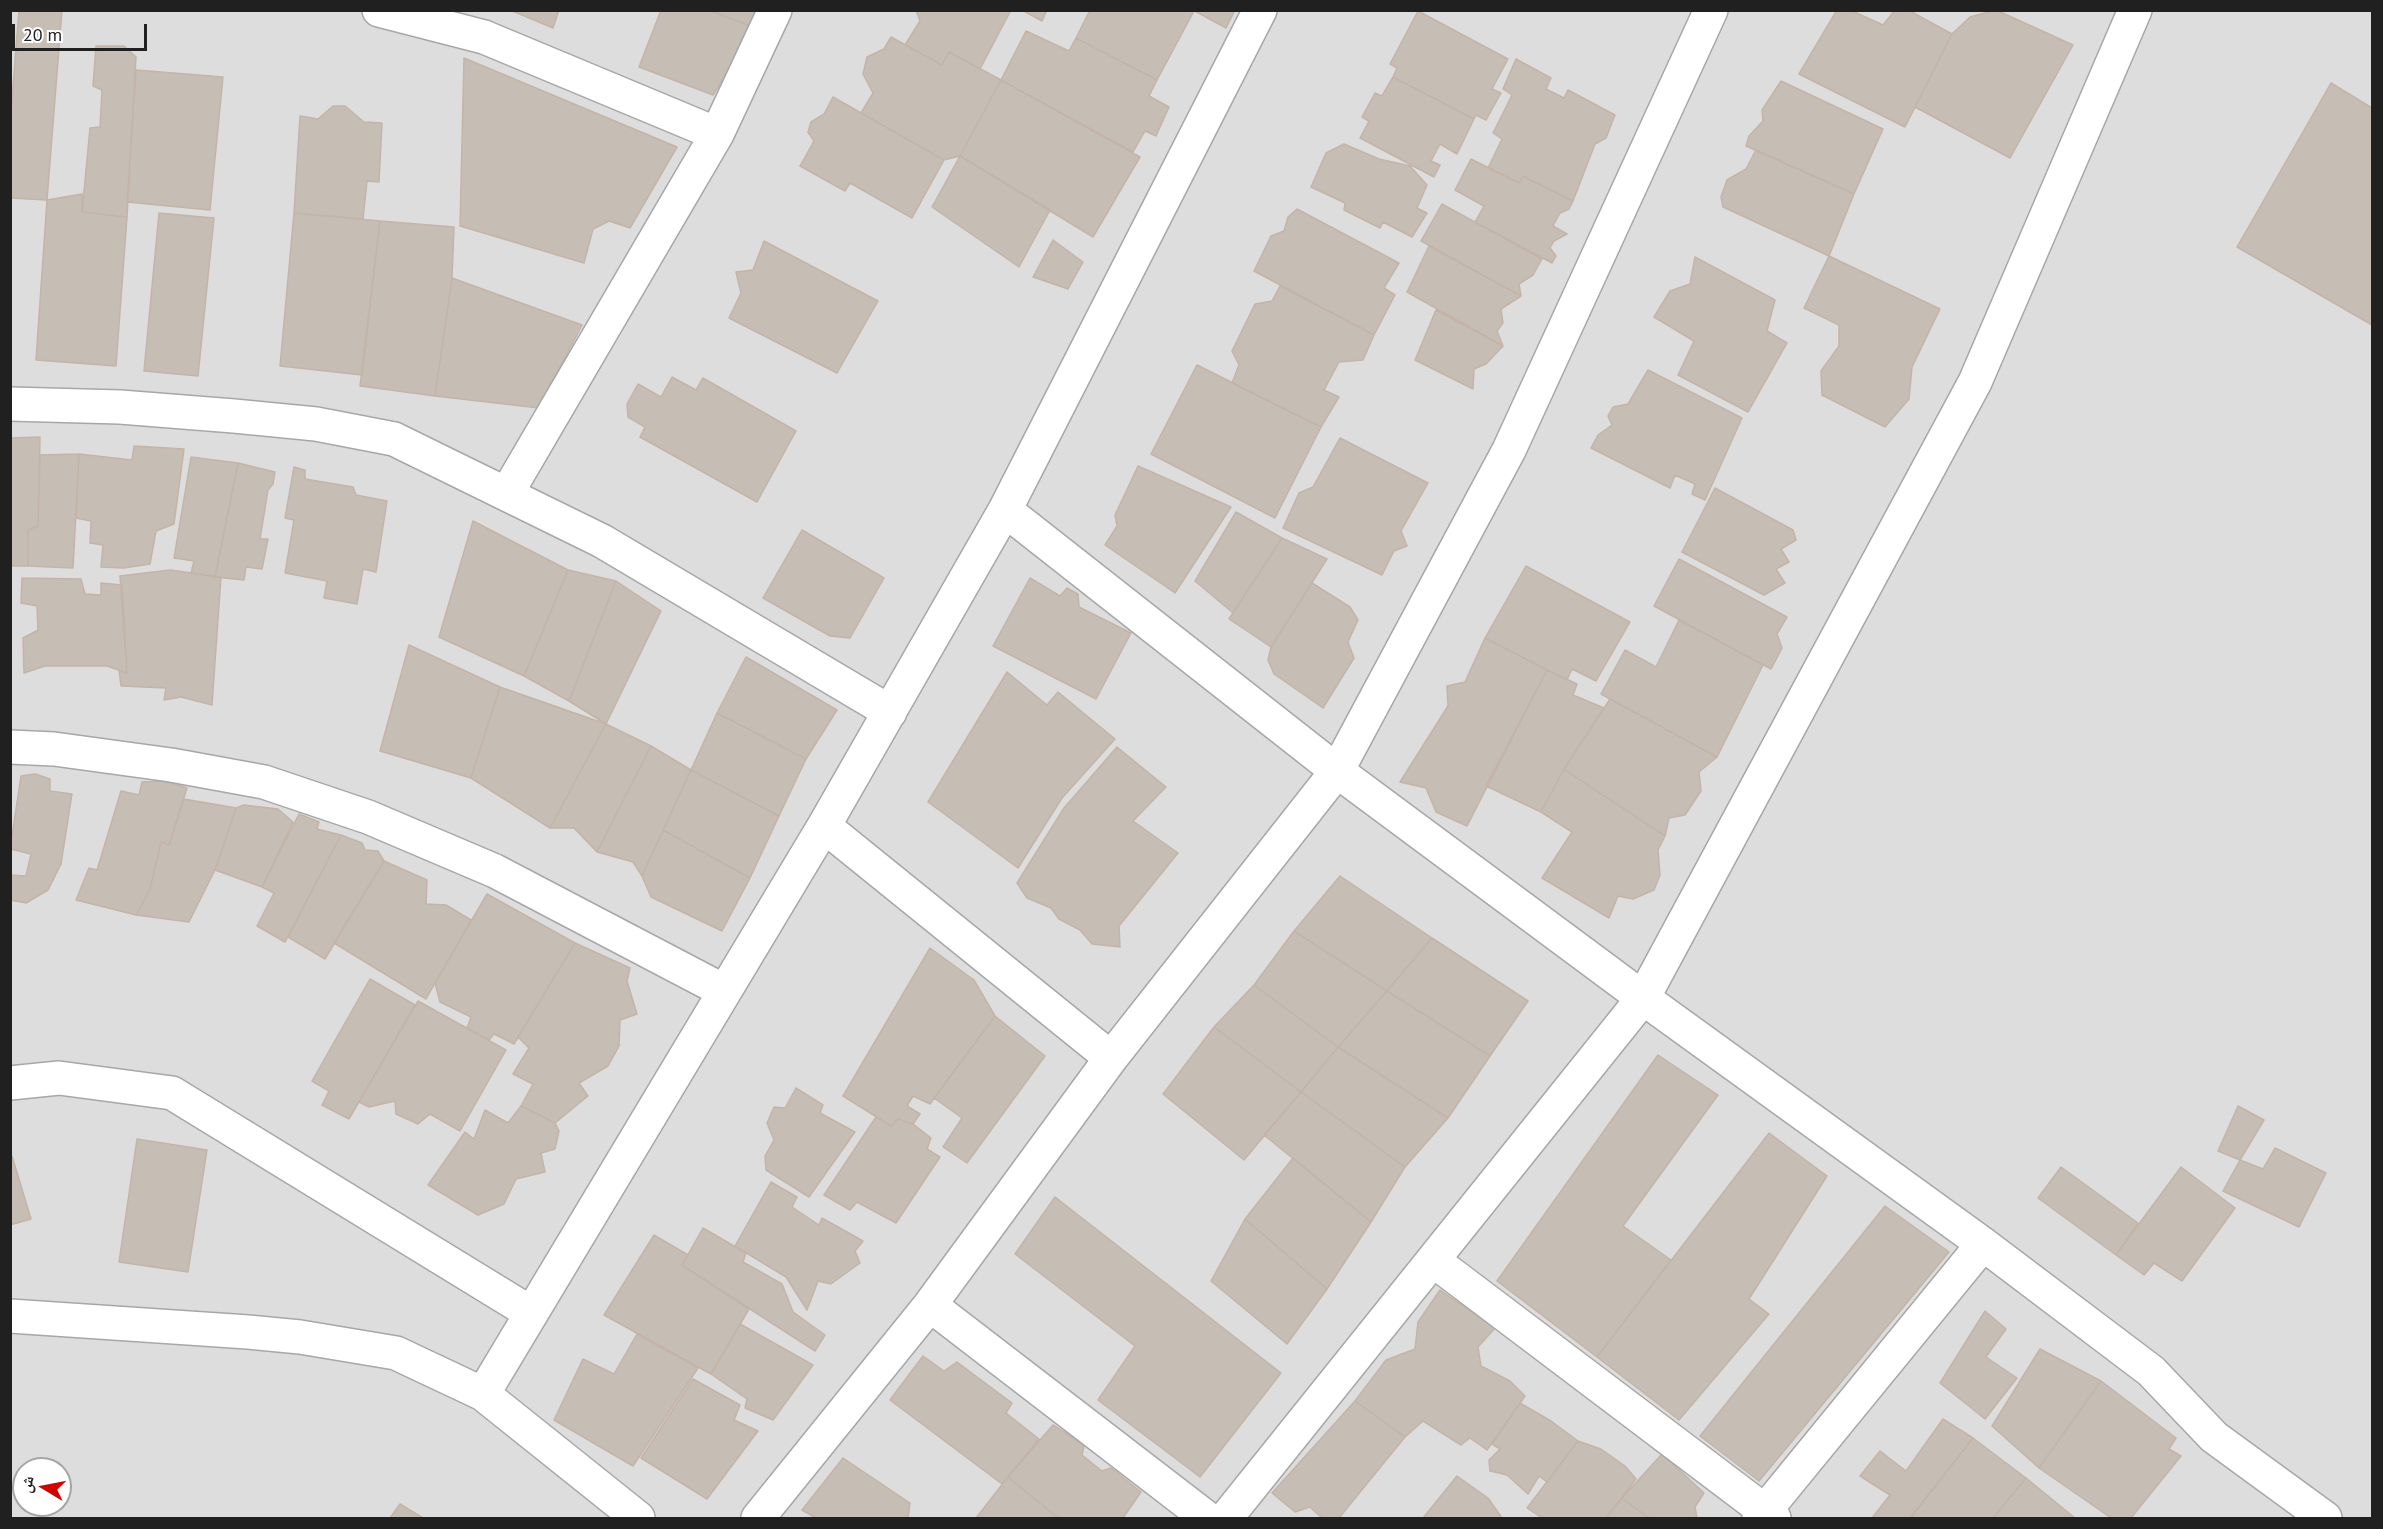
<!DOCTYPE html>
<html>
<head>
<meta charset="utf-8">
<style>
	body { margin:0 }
	#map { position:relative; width:2383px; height:1529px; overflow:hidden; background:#f1eee7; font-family:"PT Sans","Noto Naskh Arabic",sans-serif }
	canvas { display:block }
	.frame { position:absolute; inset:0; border:12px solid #202020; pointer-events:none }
	.north { position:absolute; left:12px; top:1457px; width:60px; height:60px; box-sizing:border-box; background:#fff; border:2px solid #a6a6a6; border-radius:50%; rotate:280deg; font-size:16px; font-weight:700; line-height:24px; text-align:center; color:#202020 }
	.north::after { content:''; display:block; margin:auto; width:21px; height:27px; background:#d10001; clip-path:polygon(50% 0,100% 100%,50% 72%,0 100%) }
	.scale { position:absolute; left:12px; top:24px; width:135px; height:27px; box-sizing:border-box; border:3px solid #202020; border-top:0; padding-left:8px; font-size:18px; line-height:21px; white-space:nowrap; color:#202020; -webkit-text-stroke:4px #fff; paint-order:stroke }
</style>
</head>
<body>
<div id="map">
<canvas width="2383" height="1529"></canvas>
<div class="frame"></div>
<div class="north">ش</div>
<div class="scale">20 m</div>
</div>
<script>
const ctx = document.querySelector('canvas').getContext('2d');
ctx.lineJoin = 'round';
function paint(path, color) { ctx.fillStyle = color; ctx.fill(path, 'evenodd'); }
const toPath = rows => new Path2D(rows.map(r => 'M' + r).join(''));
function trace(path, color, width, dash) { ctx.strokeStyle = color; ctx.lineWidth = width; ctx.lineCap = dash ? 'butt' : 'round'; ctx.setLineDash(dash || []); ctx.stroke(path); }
const residential = toPath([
	[10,11,2372,11,2372,1518,11,1518],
	[24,1469,60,1469,60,1505,24,1505]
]);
const building = toPath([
	[19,10,62,10,47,200,10,198,10,125,19,10],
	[510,10,559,10,553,28,510,10],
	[661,10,708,10,756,28,713,95,639,67,661,10],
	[708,10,765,10,756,28,708,10],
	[916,10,1011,10,980,69,949,52,942,65,905,45,920,21,916,10],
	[1022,10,1047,10,1042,21,1022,10],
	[1090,10,1193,10,1194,11,1157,80,1076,38,1090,10],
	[1193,10,1235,10,1226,28,1193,10],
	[1837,10,1850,10,1883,25,1895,10,1908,10,1952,34,1905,127,1799,74,1837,10],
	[1996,10,2073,45,2010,158,1915,107,1952,34,1970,17,1996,10],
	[1418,11,1508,59,1492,89,1501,93,1486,120,1476,115,1474,119,1393,77,1397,68,1390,64,1418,11],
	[1026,31,1069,51,1076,38,1157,80,1149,96,1169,107,1156,136,1145,131,1133,152,1001,80,1026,31],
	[891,37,942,65,949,52,1001,80,960,156,944,160,861,113,873,93,863,74,867,57,884,49,891,37],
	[96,46,124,46,136,57,127,217,82,212,90,128,100,127,102,90,93,86,96,46],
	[464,58,677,147,630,228,609,221,593,229,584,263,460,226,464,58],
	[1516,59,1551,78,1546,89,1564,98,1568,90,1615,115,1606,138,1595,144,1573,201,1523,176,1519,183,1488,168,1502,139,1493,133,1512,95,1503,89,1516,59],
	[136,70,223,77,210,210,127,202,136,70],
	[1393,77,1474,119,1457,154,1440,144,1431,161,1440,165,1434,177,1360,138,1369,121,1362,117,1375,93,1382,96,1393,77],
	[1001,80,1140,157,1093,237,960,156,1001,80],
	[1781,81,1883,129,1854,194,1746,146,1749,136,1763,121,1762,110,1781,81],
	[2331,83,2372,108,2372,325,2237,247,2331,83],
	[833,97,944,160,912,218,850,183,845,191,800,166,814,141,808,132,811,122,824,114,833,97],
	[333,106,345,106,364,122,382,123,379,182,367,181,363,219,294,213,300,116,318,119,333,106],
	[1344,144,1379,159,1410,166,1427,185,1417,208,1427,213,1412,237,1383,222,1380,228,1344,210,1345,203,1311,187,1326,153,1344,144],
	[1756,150,1854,194,1829,256,1723,207,1721,197,1727,180,1746,169,1756,150],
	[960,156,1050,210,1019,267,932,207,960,156],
	[1471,159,1519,183,1523,176,1573,201,1569,209,1560,213,1553,226,1567,234,1554,241,1550,248,1556,256,1552,263,1475,222,1484,206,1455,190,1471,159],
	[82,194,82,212,127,217,116,366,36,360,47,200,82,194],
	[1442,204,1542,259,1533,275,1519,284,1521,296,1421,241,1442,204],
	[1297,209,1399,263,1384,288,1395,295,1374,335,1254,271,1271,236,1284,231,1288,217,1297,209],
	[159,213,214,218,198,376,144,371,159,213],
	[294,213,380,221,362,375,280,366,294,213],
	[380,221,454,227,452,278,435,396,360,386,380,221],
	[1053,240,1083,262,1068,289,1033,277,1053,240],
	[764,241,878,301,837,373,729,318,741,293,736,272,753,270,764,241],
	[1429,246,1521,296,1501,309,1503,323,1497,331,1503,346,1407,292,1429,246],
	[1829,256,1940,309,1912,367,1909,399,1885,427,1822,395,1821,371,1839,346,1839,325,1804,308,1829,256],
	[1695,257,1775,300,1767,331,1787,343,1748,412,1678,375,1694,341,1654,317,1670,291,1690,284,1695,257],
	[452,278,582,325,539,408,435,396,452,278],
	[1280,286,1374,335,1363,360,1339,362,1324,390,1339,397,1321,427,1232,383,1239,365,1232,351,1255,304,1272,301,1280,286],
	[1436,310,1503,346,1486,364,1474,369,1473,389,1415,360,1436,310],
	[1197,365,1321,427,1275,518,1151,454,1197,365],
	[1648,370,1742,418,1705,500,1692,494,1695,484,1675,475,1670,488,1591,448,1598,435,1612,425,1608,416,1613,407,1628,404,1648,370],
	[672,377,696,390,703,378,796,431,757,502,640,437,645,427,628,417,627,404,638,384,661,397,672,377],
	[40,437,38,526,28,530,28,566,10,566,10,438,40,437],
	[1340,438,1428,483,1401,531,1407,546,1394,551,1382,575,1283,528,1299,493,1313,487,1340,438],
	[134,446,184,449,174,524,156,531,150,564,124,568,101,567,103,545,90,543,91,521,76,518,79,454,132,460,134,446],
	[79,454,73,568,28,566,28,530,38,526,40,455,79,454],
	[191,457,238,463,215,577,191,573,194,561,174,558,191,457],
	[238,463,275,472,273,484,268,490,260,539,268,539,262,569,246,567,244,580,215,577,238,463],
	[1138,466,1231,507,1175,593,1105,545,1117,526,1115,515,1138,466],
	[294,467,305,470,305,479,353,487,356,495,387,501,376,572,363,569,357,604,324,598,327,581,285,573,294,520,285,518,294,467],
	[1715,488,1793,530,1796,540,1781,549,1789,562,1776,569,1785,583,1764,595,1682,552,1715,488],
	[1236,512,1282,538,1233,613,1195,581,1236,512],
	[473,521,568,570,524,676,439,637,473,521],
	[802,530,884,578,850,638,830,636,763,598,802,530],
	[1282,538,1327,559,1271,647,1229,619,1282,538],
	[1679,559,1787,617,1777,634,1782,648,1771,669,1654,606,1679,559],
	[1526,566,1630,622,1596,681,1572,669,1567,680,1485,638,1526,566],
	[170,570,221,577,212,705,181,697,164,700,166,688,121,686,119,670,127,673,120,576,170,570],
	[568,570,616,581,569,701,524,676,568,570],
	[22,578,81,579,85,594,101,595,101,583,122,585,127,673,107,666,45,666,24,673,23,638,38,630,37,606,21,603,22,578],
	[1030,578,1060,596,1067,588,1078,594,1079,607,1131,633,1096,699,993,646,1030,578],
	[616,581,661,611,606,724,569,701,616,581],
	[1312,583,1350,607,1358,620,1348,642,1354,658,1323,708,1274,674,1268,660,1271,647,1312,583],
	[1679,620,1763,665,1717,757,1601,694,1625,650,1656,667,1679,620],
	[1485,638,1547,670,1467,826,1436,812,1426,788,1400,782,1448,706,1447,686,1465,682,1485,638],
	[409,645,500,687,471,778,380,751,409,645],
	[746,657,837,710,806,759,717,713,746,657],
	[1547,670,1577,684,1573,695,1604,708,1564,769,1541,812,1486,786,1547,670],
	[1007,672,1047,705,1058,692,1115,739,1062,798,1018,868,928,802,1007,672],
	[500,687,606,724,550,828,471,778,500,687],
	[1610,699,1717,757,1699,772,1701,791,1685,815,1669,818,1665,836,1564,769,1610,699],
	[717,713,806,759,779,816,691,770,717,713],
	[606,724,651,746,597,852,574,828,550,828,606,724],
	[651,746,691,770,642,876,633,862,597,852,651,746],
	[1117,747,1166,787,1133,821,1178,853,1119,926,1120,947,1092,944,1080,930,1059,919,1051,908,1027,898,1017,883,1064,808,1117,747],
	[1564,769,1665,836,1658,850,1660,875,1654,890,1633,899,1618,896,1609,918,1542,878,1572,832,1541,812,1564,769],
	[691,770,779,816,750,878,663,830,691,770],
	[35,774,50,779,50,791,72,794,61,864,48,890,26,903,10,900,10,875,26,876,31,854,10,849,21,776,35,774],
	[165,781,187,788,169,845,161,842,150,889,136,915,76,900,89,868,97,870,121,791,139,795,142,782,165,781],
	[184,799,236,808,215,870,189,922,136,915,150,889,161,842,169,845,184,799],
	[244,805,278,809,293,822,262,887,215,870,236,808,244,805],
	[299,814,319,822,317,829,341,835,285,942,257,926,274,893,262,887,299,814],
	[663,830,750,878,722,931,651,897,642,876,663,830],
	[341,835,362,843,365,850,378,851,384,861,325,959,288,937,341,835],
	[384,861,427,880,426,904,446,905,471,920,426,999,334,943,384,861],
	[1340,876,1432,938,1387,991,1294,931,1340,876],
	[487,894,575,943,514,1044,494,1034,489,1040,467,1028,471,1017,440,1002,435,983,487,894],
	[1294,931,1387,991,1338,1047,1254,985,1294,931],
	[1432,938,1528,1001,1490,1056,1387,991,1432,938],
	[575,943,630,968,627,981,637,1014,620,1020,619,1046,608,1066,579,1083,588,1096,555,1123,521,1106,533,1084,513,1074,529,1048,518,1037,575,943],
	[930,948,974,980,995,1016,930,1104,913,1096,907,1106,920,1114,913,1124,898,1119,891,1126,843,1096,930,948],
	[370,979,415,1005,349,1119,322,1105,329,1091,312,1081,370,979],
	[1254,985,1338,1047,1301,1092,1214,1027,1254,985],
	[1387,991,1490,1056,1448,1118,1338,1047,1387,991],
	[418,1001,506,1050,460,1131,430,1114,418,1124,396,1114,395,1101,369,1107,359,1102,418,1001],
	[995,1016,1045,1056,967,1163,943,1147,962,1118,934,1098,995,1016],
	[1214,1027,1301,1092,1244,1160,1163,1094,1214,1027],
	[1338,1047,1448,1118,1405,1167,1301,1092,1338,1047],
	[1658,1055,1718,1095,1623,1226,1671,1260,1597,1357,1497,1281,1658,1055],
	[796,1088,823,1105,820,1113,855,1132,809,1197,766,1170,765,1156,774,1140,767,1123,774,1107,785,1108,796,1088],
	[1301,1092,1405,1167,1371,1222,1264,1135,1301,1092],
	[521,1106,555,1123,559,1131,555,1149,541,1153,545,1172,516,1179,504,1204,478,1215,428,1185,465,1132,474,1139,485,1110,508,1123,521,1106],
	[2238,1106,2264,1120,2240,1160,2218,1151,2238,1106],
	[876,1117,891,1126,898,1119,913,1124,931,1138,927,1149,940,1157,896,1223,857,1202,850,1210,824,1195,876,1117],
	[1769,1133,1827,1176,1749,1299,1769,1314,1679,1420,1597,1357,1769,1133],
	[137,1139,207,1150,188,1272,119,1262,137,1139],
	[2275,1148,2326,1173,2299,1227,2223,1191,2240,1160,2263,1169,2275,1148],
	[12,1156,31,1219,10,1225,10,1157,12,1156],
	[1293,1158,1371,1222,1327,1289,1245,1219,1293,1158],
	[2061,1167,2138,1223,2116,1255,2038,1198,2061,1167],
	[2181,1167,2235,1208,2182,1281,2154,1263,2144,1275,2116,1255,2181,1167],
	[771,1182,797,1197,792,1207,819,1225,822,1218,863,1241,855,1251,860,1263,831,1284,818,1281,807,1310,786,1277,735,1246,771,1182],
	[1055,1197,1281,1373,1200,1477,1098,1400,1135,1346,1015,1254,1055,1197],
	[1885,1206,1949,1252,1759,1481,1700,1436,1885,1206],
	[1245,1219,1327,1289,1287,1344,1211,1281,1245,1219],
	[703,1228,746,1253,743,1262,782,1284,793,1312,825,1335,815,1351,682,1265,703,1228],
	[654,1235,688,1255,682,1265,749,1309,711,1374,604,1315,654,1235],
	[1440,1290,1495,1328,1478,1347,1481,1366,1510,1381,1525,1396,1487,1450,1470,1438,1461,1445,1423,1421,1405,1437,1355,1401,1386,1360,1415,1349,1418,1322,1440,1290],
	[1985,1311,2006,1329,1986,1357,2017,1378,1985,1419,1940,1383,1985,1311],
	[740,1324,813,1365,773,1420,745,1408,747,1399,711,1374,740,1324],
	[637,1334,698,1368,633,1466,554,1420,583,1359,614,1374,637,1334],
	[2040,1349,2101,1381,2039,1468,1992,1426,2040,1349],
	[923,1356,944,1371,957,1362,1012,1403,1006,1413,1039,1439,1002,1484,890,1400,923,1356],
	[693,1379,740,1405,734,1420,758,1431,707,1499,641,1458,693,1379],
	[2101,1381,2176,1438,2169,1449,2181,1456,2131,1518,2111,1518,2039,1468,2101,1381],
	[1355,1401,1405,1437,1339,1518,1322,1518,1310,1507,1295,1512,1272,1493,1355,1401],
	[1520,1403,1551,1421,1578,1441,1547,1482,1539,1476,1528,1494,1507,1475,1490,1471,1489,1460,1500,1449,1492,1444,1520,1403],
	[1943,1419,1973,1438,1910,1518,1872,1518,1890,1495,1860,1476,1880,1451,1906,1471,1943,1419],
	[1053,1425,1084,1445,1082,1455,1102,1471,1111,1468,1141,1492,1123,1518,1058,1518,1008,1477,1053,1425],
	[1973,1438,2026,1478,1993,1518,1915,1518,1912,1516,1973,1438],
	[1578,1441,1601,1449,1625,1466,1636,1479,1606,1518,1542,1518,1527,1508,1578,1441],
	[1662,1454,1704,1493,1695,1507,1697,1518,1649,1518,1622,1498,1662,1454],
	[843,1458,910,1503,908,1518,816,1518,802,1510,843,1458],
	[1457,1476,1488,1498,1502,1518,1423,1518,1457,1476],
	[1008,1477,1058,1518,976,1518,1008,1477],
	[2026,1478,2075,1518,1993,1518,2026,1478],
	[1622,1498,1649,1518,1606,1518,1622,1498],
	[400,1504,423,1518,390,1518,400,1504]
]);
const minor = toPath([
	[379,10,484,37,717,134],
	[10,404,120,407,234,416,316,424,394,439,602,541,890,712],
	[507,493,717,134,775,10],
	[1005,510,1337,771,1643,998,1983,1244,2151,1371,2214,1437,2325,1518],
	[10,747,54,749,171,765,264,782,368,817,495,871,724,991],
	[824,826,1111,1058],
	[10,1083,59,1078,172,1093,531,1313],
	[1434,1261,1774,1518],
	[930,1305,1207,1518],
	[10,1316,248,1332,300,1337,396,1353,483,1394,638,1518],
	[483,1394,824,826,1005,510,1260,10],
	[758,1518,930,1305,1111,1058,1337,771,1509,450,1711,10],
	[1226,1518,1643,998,1975,382,2135,10],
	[1759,1518,1983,1244]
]);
paint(residential, '#dedddd');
paint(building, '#c6bdb5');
trace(building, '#c4b4a8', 1.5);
trace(minor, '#a7a7a7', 36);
trace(minor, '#fff', 33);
</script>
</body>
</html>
